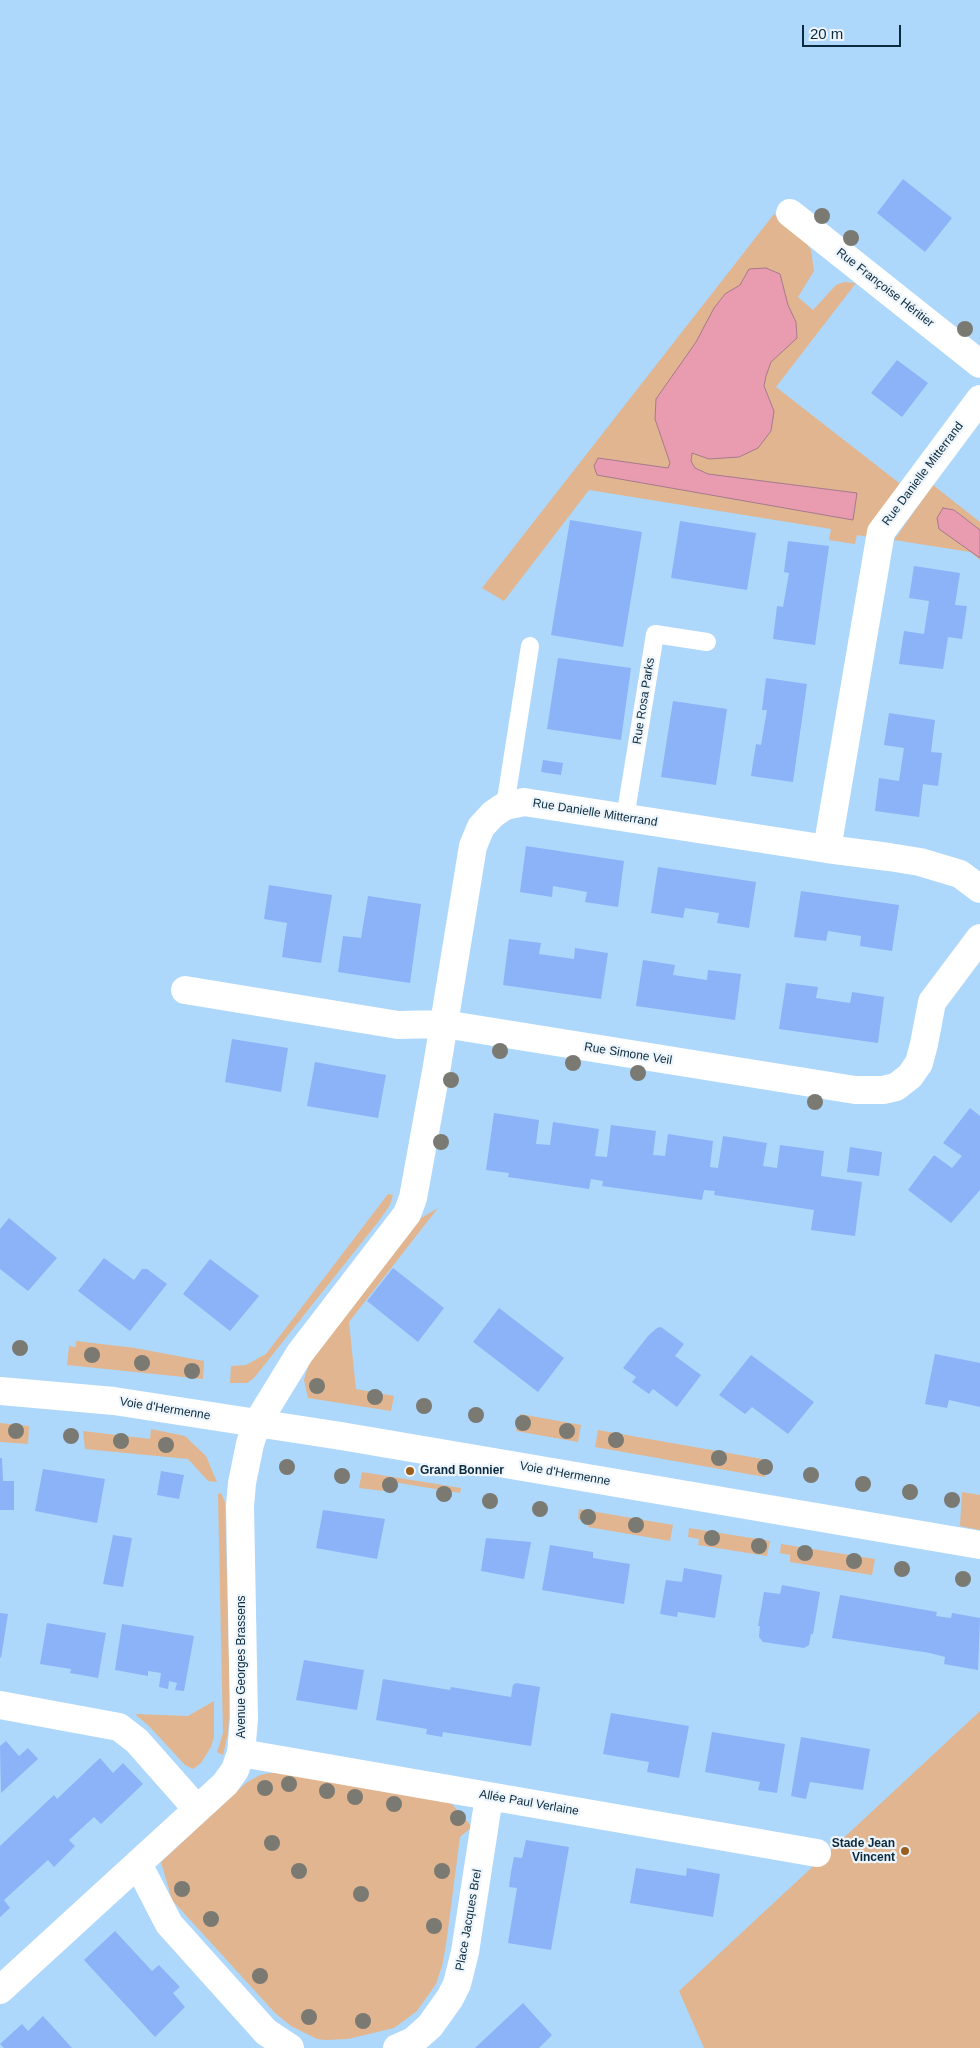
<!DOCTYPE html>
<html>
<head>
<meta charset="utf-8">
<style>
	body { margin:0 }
	#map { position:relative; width:980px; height:2048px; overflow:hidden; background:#aed8fb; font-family:Arial,sans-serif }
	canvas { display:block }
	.scale { position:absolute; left:802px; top:25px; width:99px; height:22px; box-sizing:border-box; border:2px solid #0a2a3f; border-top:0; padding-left:6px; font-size:15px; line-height:18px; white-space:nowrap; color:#0a2a3f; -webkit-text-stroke:4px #edf4fa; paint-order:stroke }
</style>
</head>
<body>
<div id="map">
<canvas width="980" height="2048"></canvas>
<div class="scale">20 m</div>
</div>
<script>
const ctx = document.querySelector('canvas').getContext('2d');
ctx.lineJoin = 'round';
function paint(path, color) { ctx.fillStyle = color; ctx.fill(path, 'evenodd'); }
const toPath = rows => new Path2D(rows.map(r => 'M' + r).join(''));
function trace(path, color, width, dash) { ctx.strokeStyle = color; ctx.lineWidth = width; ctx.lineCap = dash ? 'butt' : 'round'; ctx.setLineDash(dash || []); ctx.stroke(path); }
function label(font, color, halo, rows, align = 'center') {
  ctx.font = font + ' Arial,sans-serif'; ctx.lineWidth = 4.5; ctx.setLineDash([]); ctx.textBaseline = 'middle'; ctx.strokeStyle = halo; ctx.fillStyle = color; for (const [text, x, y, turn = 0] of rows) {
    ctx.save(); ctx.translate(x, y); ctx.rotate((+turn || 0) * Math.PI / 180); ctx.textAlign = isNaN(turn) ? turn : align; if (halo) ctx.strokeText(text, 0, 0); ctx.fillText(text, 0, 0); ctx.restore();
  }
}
const green = toPath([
	[774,214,805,241,811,250,814,271,798,297,813,310,836,285,844,282,856,283,776,387,903,486,869,537,857,535,855,544,829,540,831,529,589,490,504,601,482,588],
	[933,485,980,522,980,560,970,552,894,540],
	[388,1194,393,1195,390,1205,378,1222,254,1378,247,1383,230,1383,231,1366,246,1365,266,1354],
	[438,1208,349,1322,356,1389,394,1396,391,1411,308,1398,304,1380,309,1363,421,1218],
	[76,1341,135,1348,204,1361,203,1379,67,1365,69,1346,76,1347],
	[520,1414,581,1425,578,1442,516,1431],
	[0,1423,29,1426,28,1444,0,1442],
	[151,1429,185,1436,206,1456,217,1482,208,1481,188,1459,85,1449,83,1431,150,1439],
	[598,1430,768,1460,765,1477,595,1447],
	[362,1472,461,1488,460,1493,387,1481,384,1491,359,1488],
	[962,1492,980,1495,980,1530,960,1526],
	[221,1493,225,1502,230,1696,228,1733,223,1755,217,1752,223,1733,218,1497,218,1494],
	[579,1509,673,1525,670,1541,588,1527,589,1521,578,1519],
	[689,1528,770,1541,767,1556,698,1545,699,1539,688,1537],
	[781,1544,875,1559,872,1575,790,1562,790,1555,780,1553],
	[214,1701,214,1737,211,1747,201,1763,193,1769,185,1765,150,1727,135,1714,188,1716],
	[980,1711,980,2048,704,2048,679,1991],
	[271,1773,286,1773,451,1803,472,1827,460,1837,446,1945,442,1966,436,1984,417,2011,394,2028,348,2039,326,2040,317,2039,291,2026,275,2013,172,1900,161,1862,246,1783,260,1775]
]);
const water = toPath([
	[766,268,780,274,788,305,796,322,797,338,771,362,766,376,764,386,774,411,771,431,758,448,739,457,709,459,692,453,691,461,695,468,708,474,857,493,853,520,597,475,594,466,598,458,668,468,670,463,655,419,656,399,696,342,714,308,725,294,740,285,749,269,766,268],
	[943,508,954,510,980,530,980,558,939,529,937,518,943,508]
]);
const building = toPath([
	[903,179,952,218,925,252,877,213],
	[897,360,928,383,902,417,871,393],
	[570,520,642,532,623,647,551,635],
	[680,521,756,533,747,590,671,578],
	[788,541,829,546,815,645,773,639,777,606,783,607,789,573,784,572],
	[914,566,960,573,955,605,967,606,962,639,948,637,943,669,899,664,904,631,924,634,929,601,909,598],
	[558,658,631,668,621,740,547,729],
	[766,678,807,684,793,782,751,776,756,744,761,745,767,710,762,710],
	[673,701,727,709,716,785,661,777],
	[889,713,935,720,931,752,942,753,938,786,923,784,919,817,875,811,879,778,899,781,904,748,884,745],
	[543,760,563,763,561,775,541,772],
	[526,846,624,861,618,907,585,902,587,892,553,886,552,897,520,892],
	[658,867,756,882,749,928,717,923,719,913,685,908,683,918,651,913],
	[269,885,332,895,321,963,282,957,287,923,264,919],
	[801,891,899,905,892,951,860,946,861,936,828,931,826,941,794,937],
	[368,896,421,904,410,983,338,972,343,936,361,938],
	[509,939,541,943,539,954,574,959,575,948,608,953,601,999,503,985],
	[643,960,675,965,673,975,707,980,708,970,741,974,735,1020,636,1006],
	[786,983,818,987,816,998,850,1003,852,992,884,997,878,1043,779,1029],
	[232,1039,288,1048,281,1092,225,1082],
	[315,1062,386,1075,378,1118,307,1106],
	[970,1108,980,1116,980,1190,951,1223,908,1190,934,1155,952,1168,962,1156,943,1143],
	[494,1113,539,1120,536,1144,550,1145,553,1122,599,1129,595,1156,607,1157,611,1125,656,1131,653,1155,665,1156,668,1134,713,1141,710,1167,718,1168,723,1136,767,1143,763,1166,777,1168,780,1145,824,1151,821,1176,862,1182,855,1236,811,1230,814,1210,714,1195,715,1191,704,1190,702,1200,602,1186,603,1181,591,1179,589,1189,508,1177,509,1173,486,1170],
	[850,1147,882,1152,879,1176,847,1172],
	[9,1218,57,1258,28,1291,0,1269,0,1229],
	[104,1258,134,1280,142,1269,147,1269,167,1284,130,1331,78,1291],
	[210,1259,259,1296,230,1331,183,1294],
	[393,1268,444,1308,418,1342,367,1301],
	[499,1308,564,1358,538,1392,473,1342],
	[661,1327,684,1344,675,1356,701,1375,677,1407,653,1389,649,1394,632,1382,636,1377,623,1368,648,1336,657,1328],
	[935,1354,980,1363,980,1407,949,1400,947,1408,925,1404],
	[751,1355,814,1402,788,1434,752,1407,745,1414,719,1395],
	[0,1458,2,1458,3,1481,14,1481,14,1510,0,1510],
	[43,1469,105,1479,97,1523,35,1511],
	[161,1471,184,1475,179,1499,157,1495],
	[323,1510,385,1519,377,1559,316,1548],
	[113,1535,132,1538,123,1587,103,1584],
	[486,1538,531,1542,524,1579,481,1571],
	[550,1545,593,1552,593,1558,630,1564,624,1604,542,1590],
	[684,1568,722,1575,715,1618,678,1612,677,1617,660,1614,666,1580,682,1582],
	[782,1585,820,1592,813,1634,811,1634,809,1645,804,1648,763,1642,759,1637,760,1626,758,1626,764,1592,780,1594],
	[840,1595,937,1612,936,1616,951,1618,952,1613,980,1618,978,1670,944,1664,945,1657,930,1653,832,1638],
	[0,1613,8,1614,1,1658,0,1657],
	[47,1623,106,1633,98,1678,70,1673,71,1669,40,1664],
	[122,1624,194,1636,184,1691,175,1690,177,1683,169,1681,168,1689,159,1687,161,1673,148,1671,148,1676,115,1670],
	[304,1660,364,1670,357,1710,296,1700],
	[383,1679,450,1690,451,1687,511,1697,513,1685,516,1683,540,1687,531,1746,443,1732,442,1737,426,1734,427,1729,376,1720],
	[611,1713,689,1726,679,1778,647,1772,649,1762,603,1754],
	[712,1732,785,1744,777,1793,758,1790,760,1782,705,1772],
	[801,1737,870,1749,863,1790,810,1782,806,1799,791,1796],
	[6,1741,19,1756,28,1748,38,1759,1,1793,0,1746],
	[100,1758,113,1773,123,1763,143,1784,101,1824,94,1817,83,1827,69,1840,75,1846,54,1867,48,1860,4,1900,10,1908,0,1917,0,1846,54,1795,57,1799],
	[526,1840,569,1847,551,1950,508,1943,517,1888,509,1887,511,1872,514,1857,522,1858],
	[636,1868,686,1876,687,1868,720,1874,713,1917,630,1903],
	[115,1931,152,1971,159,1965,180,1987,173,1993,185,2007,155,2037,84,1960],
	[523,2003,552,2035,539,2048,475,2048],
	[43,2016,72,2048,4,2048,0,2044,22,2024,28,2031]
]);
const lane = toPath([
	[505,806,530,646],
	[625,818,655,634,707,642]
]);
const street = toPath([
	[790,213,980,364],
	[827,849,881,532,980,399],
	[185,990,398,1025,444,1024,855,1090,883,1090,896,1087,910,1076,919,1063,924,1044,932,1002,980,938],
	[0,1391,114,1401,341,1436,980,1545],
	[0,1705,119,1727,137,1741,197,1809],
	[241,1753,817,1853],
	[138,1864,169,1924,266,2032,290,2048],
	[0,1990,225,1784,235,1770,241,1753,244,1719,240,1506,242,1483,250,1444,257,1423,300,1353,407,1214,413,1198,437,1066,473,846,481,827,493,814,505,806,524,802,827,849,889,857,920,862,960,874,980,889],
	[397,2048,413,2041,430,2026,450,1998,457,1984,465,1952,489,1797]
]);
const trees = [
	[822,216],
	[851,238],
	[965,329],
	[500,1051],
	[573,1063],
	[638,1073],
	[451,1080],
	[815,1102],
	[441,1142],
	[20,1348],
	[92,1355],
	[142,1363],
	[192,1371],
	[317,1386],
	[375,1397],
	[424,1406],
	[476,1415],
	[523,1423],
	[16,1431],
	[567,1431],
	[71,1436],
	[616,1440],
	[121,1441],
	[166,1445],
	[719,1458],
	[287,1467],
	[765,1467],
	[811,1475],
	[342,1476],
	[863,1484],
	[390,1485],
	[910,1492],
	[444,1494],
	[952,1500],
	[490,1501],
	[540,1509],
	[588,1517],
	[636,1525],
	[712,1538],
	[759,1546],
	[805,1553],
	[854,1561],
	[902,1569],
	[963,1579],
	[289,1784],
	[265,1788],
	[327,1791],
	[355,1797],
	[394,1804],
	[458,1818],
	[272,1843],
	[299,1871],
	[442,1871],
	[182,1889],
	[361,1894],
	[211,1919],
	[434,1926],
	[260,1976],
	[309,2017],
	[363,2021]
];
const markers = [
	[410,1471,5,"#9a5e1f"],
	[905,1851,5,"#9a5e1f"]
];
const streetNames = [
	["Rue Françoise Héritier",885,288,38],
	["Rue Danielle Mitterrand",923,474,-53],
	["Rue Rosa Parks",644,701,-81],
	["Rue Danielle Mitterrand",595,813,9],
	["Rue Simone Veil",628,1054,9],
	["Voie d'Hermenne",165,1409,9],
	["Voie d'Hermenne",565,1474,10],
	["Avenue Georges Brassens",242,1667,-90],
	["Allée Paul Verlaine",529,1803,10],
	["Place Jacques Brel",469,1920,-80]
];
const poiNames = [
	["Grand Bonnier",420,1471],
	["Stade Jean",895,1844,"right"],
	["Vincent",895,1858,"right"]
];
paint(green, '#e0b58f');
paint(water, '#e99cb0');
trace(water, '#a67a8e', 1);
paint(building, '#8cb2f8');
trace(lane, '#fff', 18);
trace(street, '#fff', 28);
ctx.fillStyle = '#7a7972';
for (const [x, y] of trees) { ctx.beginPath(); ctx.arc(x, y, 8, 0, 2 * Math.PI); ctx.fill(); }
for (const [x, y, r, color] of markers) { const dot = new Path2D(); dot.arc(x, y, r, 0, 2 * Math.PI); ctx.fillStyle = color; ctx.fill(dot); trace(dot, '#edf4fa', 2); }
label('12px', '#0a2a3f', '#edf4fa', streetNames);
label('bold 12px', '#0a2a3f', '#edf4fa', poiNames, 'left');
</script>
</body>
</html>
